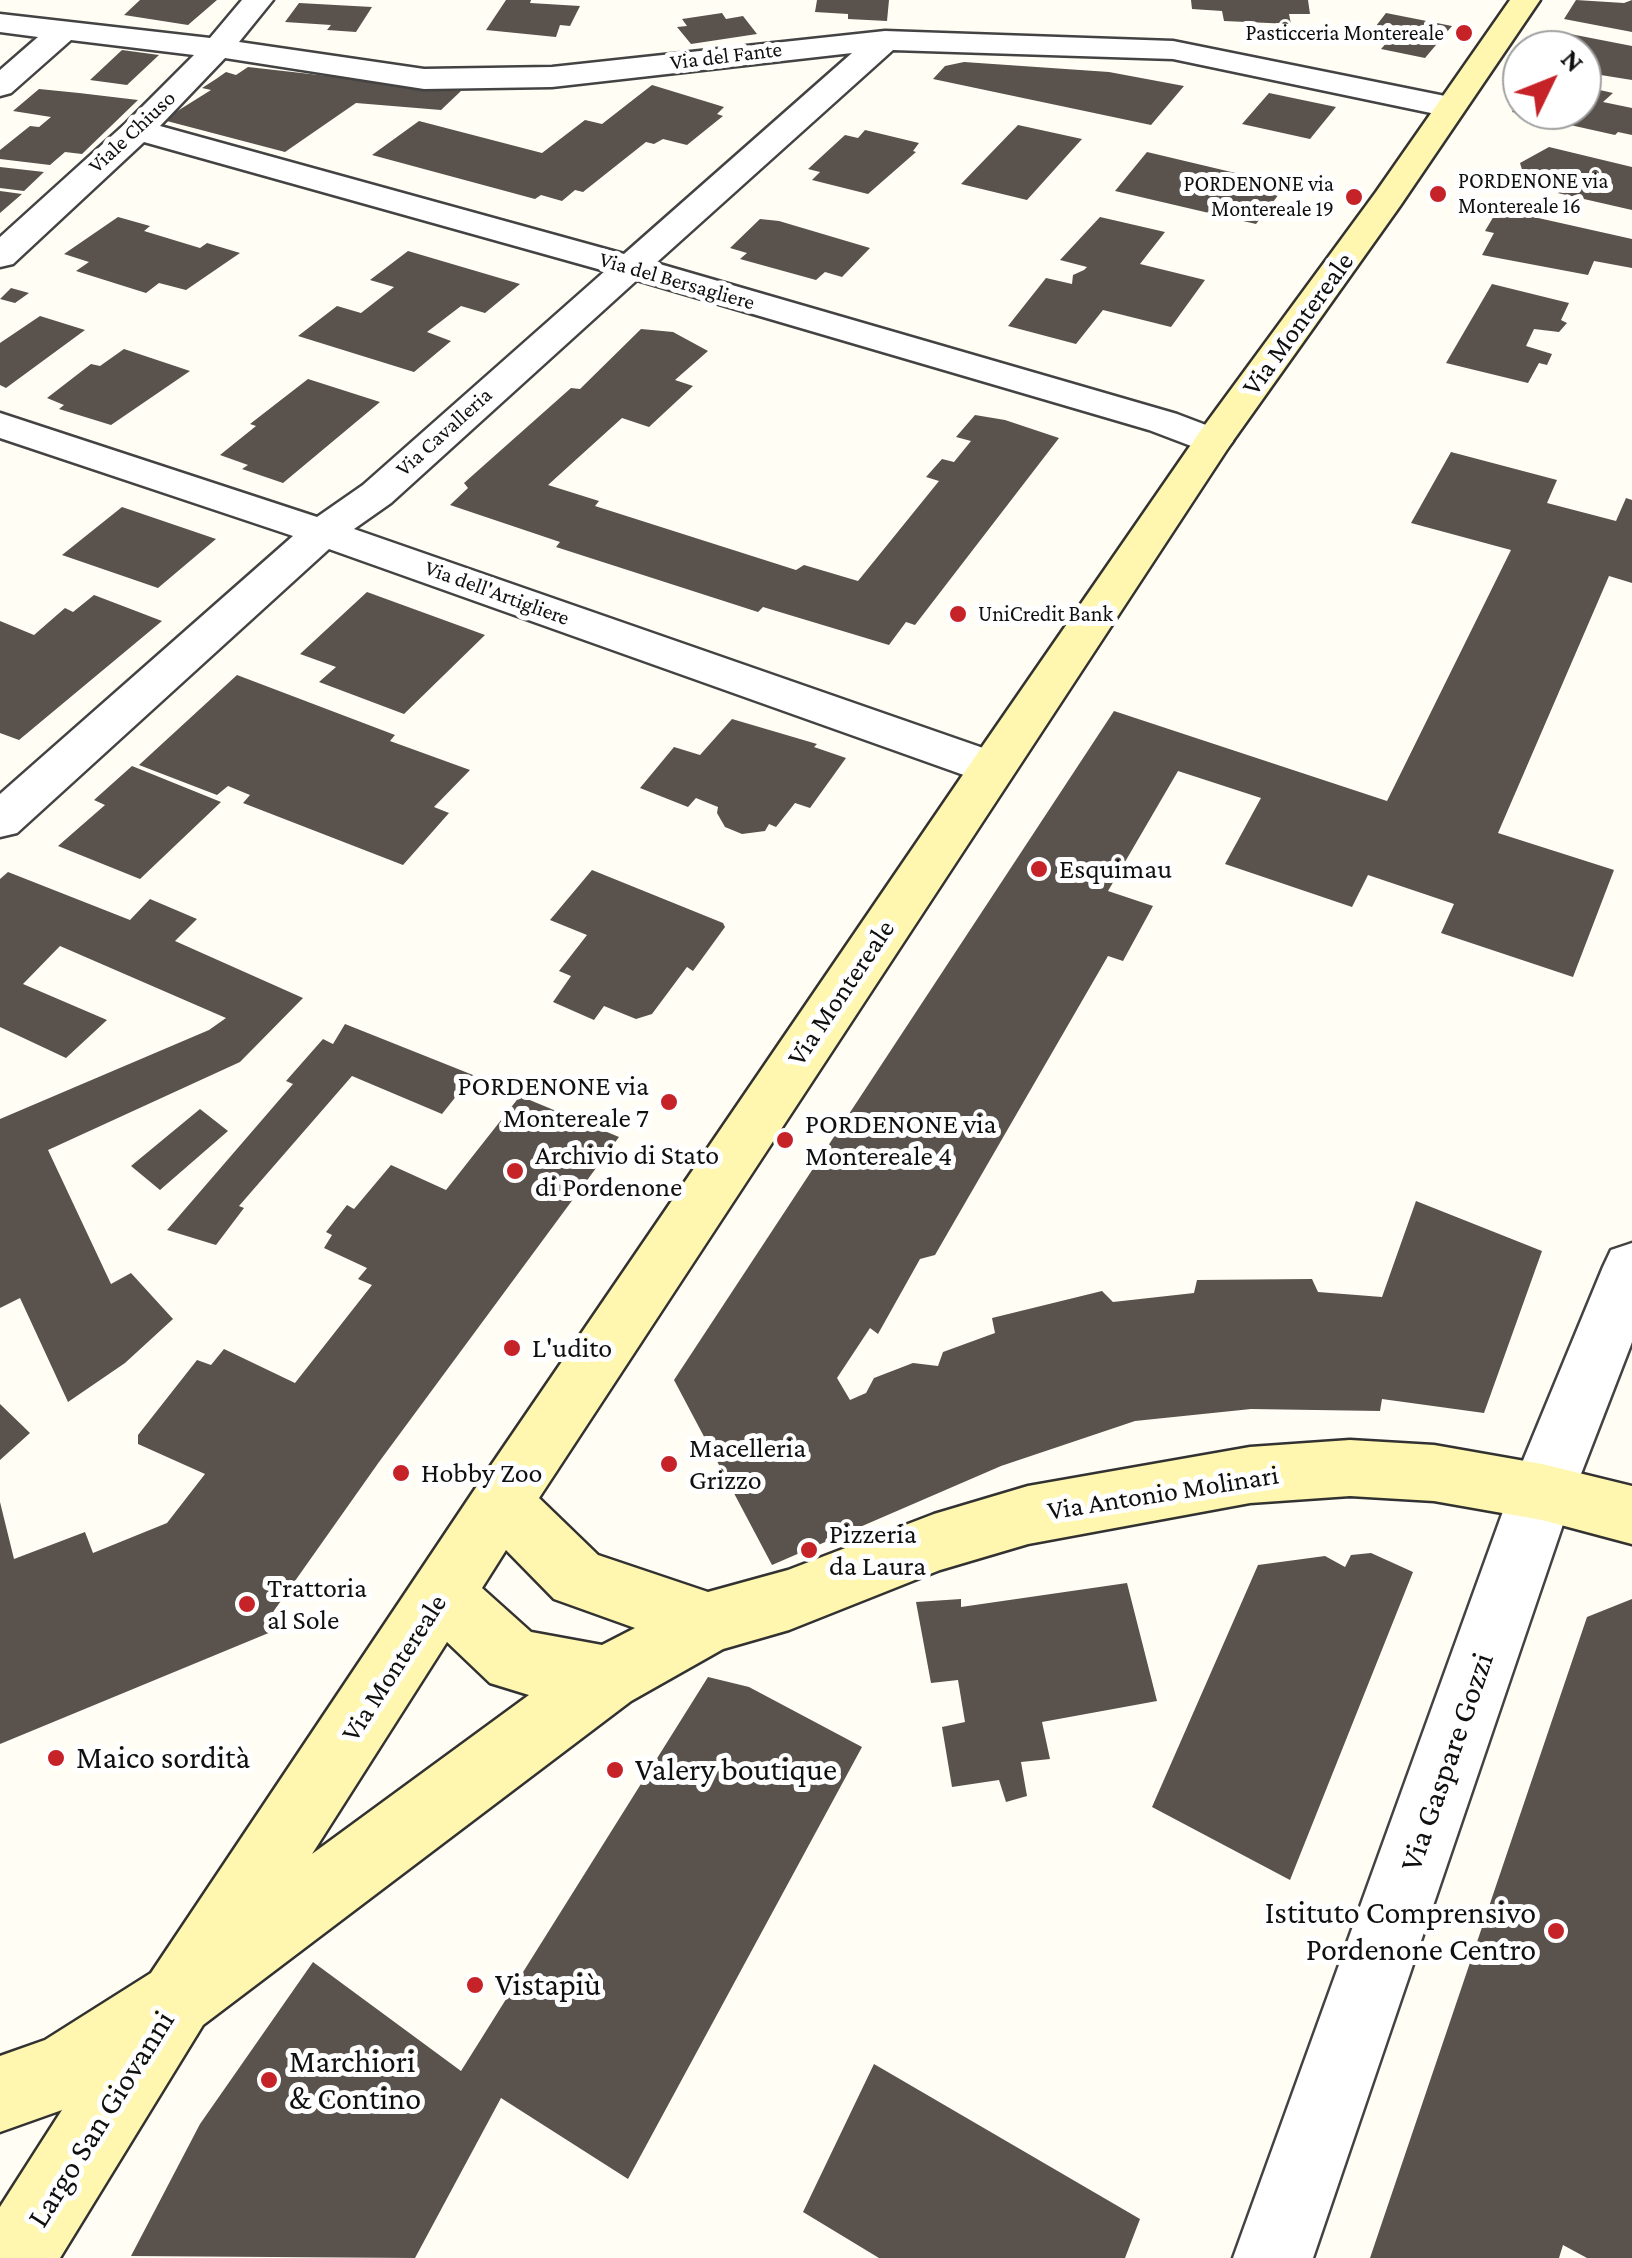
<!DOCTYPE html>
<html>
<head>
<meta charset="utf-8">
<style>
	body { margin:0 }
	#map { position:relative; width:1632px; height:2258px; overflow:hidden; background:#fffdf4; font-family:"Crimson Pro",serif }
	canvas { display:block }
	.north { position:absolute; left:1502px; top:30px; width:100px; height:100px; box-sizing:border-box; background:#fff; border:2px solid #9f9f9f; border-radius:50%; rotate:47deg; font-size:28px; font-weight:700; line-height:40px; text-align:center; color:#101010 }
	.north::after { content:''; display:block; margin:auto; width:35px; height:45px; background:#c62329; clip-path:polygon(50% 0,100% 100%,50% 72%,0 100%) }
</style>
</head>
<body>
<div id="map">
<canvas width="1632" height="2258"></canvas>
<div class="north">N</div>
</div>
<script>
const ctx = document.querySelector('canvas').getContext('2d');
ctx.lineJoin = 'round';
function paint(path, color) { ctx.fillStyle = color; ctx.fill(path, 'evenodd'); }
const toPath = rows => new Path2D(rows.map(r => 'M' + r).join(''));
function trace(path, color, width, dash) { ctx.strokeStyle = color; ctx.lineWidth = width; ctx.lineCap = dash ? 'butt' : 'round'; ctx.setLineDash(dash || []); ctx.stroke(path); }
function label(font, color, halo, rows, align = 'center') {
  ctx.font = font + ' "Crimson Pro",serif'; ctx.lineWidth = 10; ctx.setLineDash([]); ctx.textBaseline = 'middle'; ctx.strokeStyle = halo; ctx.fillStyle = color; for (const [text, x, y, turn = 0] of rows) {
    ctx.save(); ctx.translate(x, y); ctx.rotate((+turn || 0) * Math.PI / 180); ctx.textAlign = isNaN(turn) ? turn : align; if (halo) ctx.strokeText(text, 0, 0); ctx.fillText(text, 0, 0); ctx.restore();
  }
}
const building = toPath([
	[140,0,217,0,188,25,124,15],
	[506,0,531,0,530,3,580,6,570,26,560,25,556,37,486,30],
	[817,0,889,0,887,21,848,19,848,14,815,12],
	[1191,0,1308,0,1310,14,1289,14,1291,24,1224,21,1222,11,1192,9],
	[1576,0,1624,3,1632,0,1632,32,1564,19],
	[299,3,372,7,356,32,327,30,331,25,285,22],
	[722,13,726,19,743,16,757,34,691,44,677,27,687,26,682,19],
	[1386,13,1452,26,1425,58,1381,49,1389,40,1369,35],
	[1560,32,1632,46,1632,80,1582,72,1582,50,1548,50],
	[122,50,159,55,127,85,90,80],
	[964,62,1109,72,1184,86,1151,125,933,79,945,66],
	[248,67,461,91,441,110,356,103,285,152,163,120,211,90,202,88,216,79,226,72,236,75],
	[652,85,724,107,717,114,723,116,687,145,663,139,654,144,646,142,583,192,575,190,562,201,541,195,535,199,372,155,419,121,542,153,585,120,602,124],
	[1582,86,1613,93,1603,102,1632,108,1632,135,1618,132,1615,135,1512,112,1522,97,1522,110,1582,110],
	[39,89,79,93,138,100,82,154,65,152,50,165,0,159,0,150,30,126,39,127,51,117,13,111],
	[1269,93,1336,107,1310,139,1242,124],
	[1018,125,1082,139,1027,200,961,184],
	[865,130,919,143,913,151,916,152,868,194,812,180,820,172,808,169,845,135,858,138],
	[1549,147,1632,167,1632,210,1527,186,1520,163],
	[1147,152,1286,185,1256,224,1115,191],
	[0,167,44,172,24,191,0,188],
	[0,191,22,194,0,213],
	[1498,209,1632,239,1632,268,1594,261,1588,275,1482,255,1494,233,1485,231],
	[118,217,150,226,144,231,200,248,207,243,240,253,186,290,159,283,146,293,76,271,89,262,64,254],
	[1100,217,1165,232,1140,264,1205,280,1171,327,1103,310,1076,344,1008,326,1046,278,1072,284,1073,275,1084,270,1087,267,1060,260],
	[760,219,779,221,870,248,842,277,825,272,816,280,740,259,747,253,730,248],
	[408,251,520,284,485,313,461,306,427,332,451,341,414,372,298,336,337,306,361,313,394,287,370,280],
	[1492,284,1569,303,1561,320,1567,323,1559,332,1534,329,1526,346,1552,354,1547,365,1539,363,1528,383,1446,363],
	[11,288,29,293,15,303,0,299],
	[40,316,85,330,6,388,0,385,0,343],
	[641,329,673,332,708,351,675,380,693,386,649,427,622,418,548,485,599,501,595,506,796,570,804,565,858,581,939,481,926,477,942,459,954,462,971,441,956,437,975,415,1005,420,1059,438,915,625,906,622,889,645,763,607,758,612,556,547,560,542,450,505,468,488,464,483,571,388,580,389],
	[124,349,190,371,111,425,59,409,64,405,47,398,91,364,100,366],
	[308,379,380,402,283,483,242,469,248,465,220,455,256,426,250,424],
	[1451,452,1557,480,1547,503,1616,521,1626,498,1632,500,1632,583,1609,576,1498,833,1614,870,1573,977,1441,933,1454,904,1368,875,1352,907,1225,864,1261,798,1178,771,1108,891,1153,906,1123,961,1108,956,935,1255,920,1259,878,1334,870,1328,837,1378,850,1400,866,1393,874,1378,913,1363,938,1366,943,1352,995,1333,992,1318,1102,1291,1113,1302,1194,1293,1197,1280,1312,1279,1318,1292,1382,1297,1416,1201,1542,1251,1484,1413,1382,1399,1380,1411,1251,1409,1135,1421,1001,1466,772,1565,674,1380,1114,711,1387,801,1511,550,1411,523],
	[122,507,216,539,158,588,62,555],
	[367,592,485,635,404,714,319,682,336,667,300,654],
	[94,595,162,621,19,740,0,733,0,621,34,635,65,608,73,612],
	[237,675,395,735,390,741,470,770,434,807,449,813,403,865,243,803,250,795,228,786,217,795,139,765],
	[732,719,817,744,814,747,846,758,810,808,795,803,776,827,769,824,765,831,742,834,725,827,717,813,718,807,696,798,688,807,640,788,674,747,700,755],
	[132,766,221,802,140,879,58,846,105,805,94,800],
	[592,870,723,923,725,927,693,971,687,967,652,1014,636,1019,604,1006,594,1020,553,1002,571,976,559,971,587,935,550,920],
	[8,872,130,920,150,899,197,919,175,941,303,998,240,1062,48,1150,111,1284,131,1273,173,1319,125,1363,68,1402,20,1298,0,1308,0,1119,209,1030,226,1018,60,946,23,984,107,1020,66,1058,0,1027,0,879],
	[345,1024,473,1075,442,1114,352,1076,239,1206,244,1208,216,1245,167,1230,293,1084,286,1081,323,1039,333,1044],
	[520,1096,619,1137,379,1462,266,1622,271,1632,0,1744,0,1502,14,1559,85,1532,93,1553,167,1523,205,1474,138,1444,138,1435,197,1360,211,1365,224,1349,295,1383,372,1285,358,1279,367,1268,324,1248,332,1235,326,1232,347,1205,354,1209,391,1165,446,1190],
	[200,1109,228,1131,160,1190,131,1166],
	[0,1404,30,1433,0,1460],
	[1371,1553,1413,1572,1290,1880,1152,1807,1258,1565,1325,1556,1345,1567,1351,1555],
	[1127,1583,1157,1701,1042,1722,1050,1759,1021,1762,1027,1796,1006,1802,999,1780,952,1787,942,1727,965,1722,958,1680,931,1683,916,1602,961,1599,961,1607],
	[1632,1599,1632,2258,1587,2258,1563,2245,1559,2258,1370,2258,1587,1617],
	[708,1677,749,1687,862,1747,628,2179,501,2098,415,2258,131,2256,200,2124,313,1962,461,2071],
	[874,2064,1140,2219,1125,2258,879,2258,803,2212]
]);
const street = toPath([
	[242,0,273,0,239,42,424,69,552,67,885,31,1173,41,1450,97,1461,100,1466,107,1461,114,1450,117,1173,59,893,50,656,263,1177,414,1227,433,1233,441,1227,449,1213,453,1199,449,1149,430,637,280,391,503,354,529,1009,757,1015,768,1009,779,992,784,975,779,329,549,17,833,0,837,0,794,293,536,0,438,0,413,317,517,363,485,605,271,144,142,13,264,0,267,0,237,126,123,194,55,71,40,11,93,0,96,0,70,38,37,0,32,0,14,210,38,242,0],
	[852,53,624,254,160,126,225,58,424,89,552,87,852,53],
	[1632,1243,1632,1342,1574,1492,1313,2258,1233,2258,1510,1492,1603,1267,1611,1250,1632,1243]
]);
const secondary = toPath([
	[1510,0,1540,0,1400,206,1230,445,539,1498,598,1555,708,1592,788,1570,934,1514,1028,1486,1250,1447,1350,1440,1434,1445,1542,1464,1632,1486,1632,1544,1542,1520,1434,1501,1350,1496,1250,1503,1028,1544,940,1570,789,1630,723,1649,631,1701,203,2025,60,2258,0,2258,0,2207,62,2110,0,2132,0,2056,45,2040,151,1973,479,1483,975,757,1199,433,1376,192,1510,0],
	[506,1550,554,1599,635,1628,602,1645,531,1632,482,1588,506,1550],
	[447,1642,490,1683,529,1695,312,1854,447,1642]
]);
const markers = [
	[1464,33,10,"#c62329"],
	[1438,194,10,"#c62329"],
	[1354,197,10,"#c62329"],
	[958,614,10,"#c62329"],
	[1039,869,10,"#c62329"],
	[669,1102,10,"#c62329"],
	[785,1140,10,"#c62329"],
	[515,1171,10,"#c62329"],
	[512,1348,10,"#c62329"],
	[669,1464,10,"#c62329"],
	[401,1473,10,"#c62329"],
	[809,1550,10,"#c62329"],
	[247,1604,10,"#c62329"],
	[56,1758,10,"#c62329"],
	[615,1770,10,"#c62329"],
	[1556,1931,10,"#c62329"],
	[475,1985,10,"#c62329"],
	[269,2080,10,"#c62329"]
];
const farPoinames = [
	["Pasticceria Montereale",1444,33],
	["PORDENONE via",1458,181,"left"],
	["Montereale 16",1458,206,"left"],
	["PORDENONE via",1334,184],
	["Montereale 19",1334,209],
	["UniCredit Bank",978,614,"left"]
];
const farStreetnames = [
	["Via del Fante",726,56,-7],
	["Viale Chiuso",132,132,-43],
	["Via del Bersagliere",677,281,16],
	["Via Cavalleria",444,432,-42],
	["Via dell'Artigliere",497,593,20]
];
const streetNames = [
	["Via Montereale",1298,324,-54],
	["Via Montereale",841,993,-56],
	["Via Antonio Molinari",1163,1493,-9],
	["Via Montereale",394,1668,-57]
];
const poiNames = [
	["Esquimau",1059,869],
	["PORDENONE via",649,1086,"right"],
	["Montereale 7",649,1118,"right"],
	["PORDENONE via",805,1124],
	["Montereale 4",805,1156],
	["Archivio di Stato",535,1155],
	["di Pordenone",535,1187],
	["L'udito",532,1348],
	["Macelleria",689,1448],
	["Grizzo",689,1480],
	["Hobby Zoo",421,1473],
	["Pizzeria",829,1534],
	["da Laura",829,1566],
	["Trattoria",267,1588],
	["al Sole",267,1620]
];
const nearPoinames = [
	["Maico sordità",76,1758],
	["Valery boutique",635,1770],
	["Istituto Comprensivo",1536,1913,"right"],
	["Pordenone Centro",1536,1950,"right"],
	["Vistapiù",495,1985],
	["Marchiori",289,2062],
	["& Contino",289,2099]
];
const nearStreetnames = [
	["Via Gaspare Gozzi",1447,1762,-71],
	["Largo San Giovanni",101,2119,-58]
];
paint(building, '#5a524c');
trace(street, '#434343', 5);
trace(secondary, '#323232', 5);
paint(street, '#fff');
paint(secondary, '#fff7af');
for (const [x, y, r, color] of markers) { const dot = new Path2D(); dot.arc(x, y, r, 0, 2 * Math.PI); ctx.fillStyle = color; ctx.fill(dot); trace(dot, '#fff', 4); }
label('22px', '#101010', '#fff', farPoinames, 'right');
label('22px', '#101010', '#fff', farStreetnames);
label('28px', '#101010', '#fff', streetNames);
label('28px', '#101010', '#fff', poiNames, 'left');
label('32px', '#101010', '#fff', nearPoinames, 'left');
label('32px', '#101010', '#fff', nearStreetnames);
</script>
</body>
</html>
